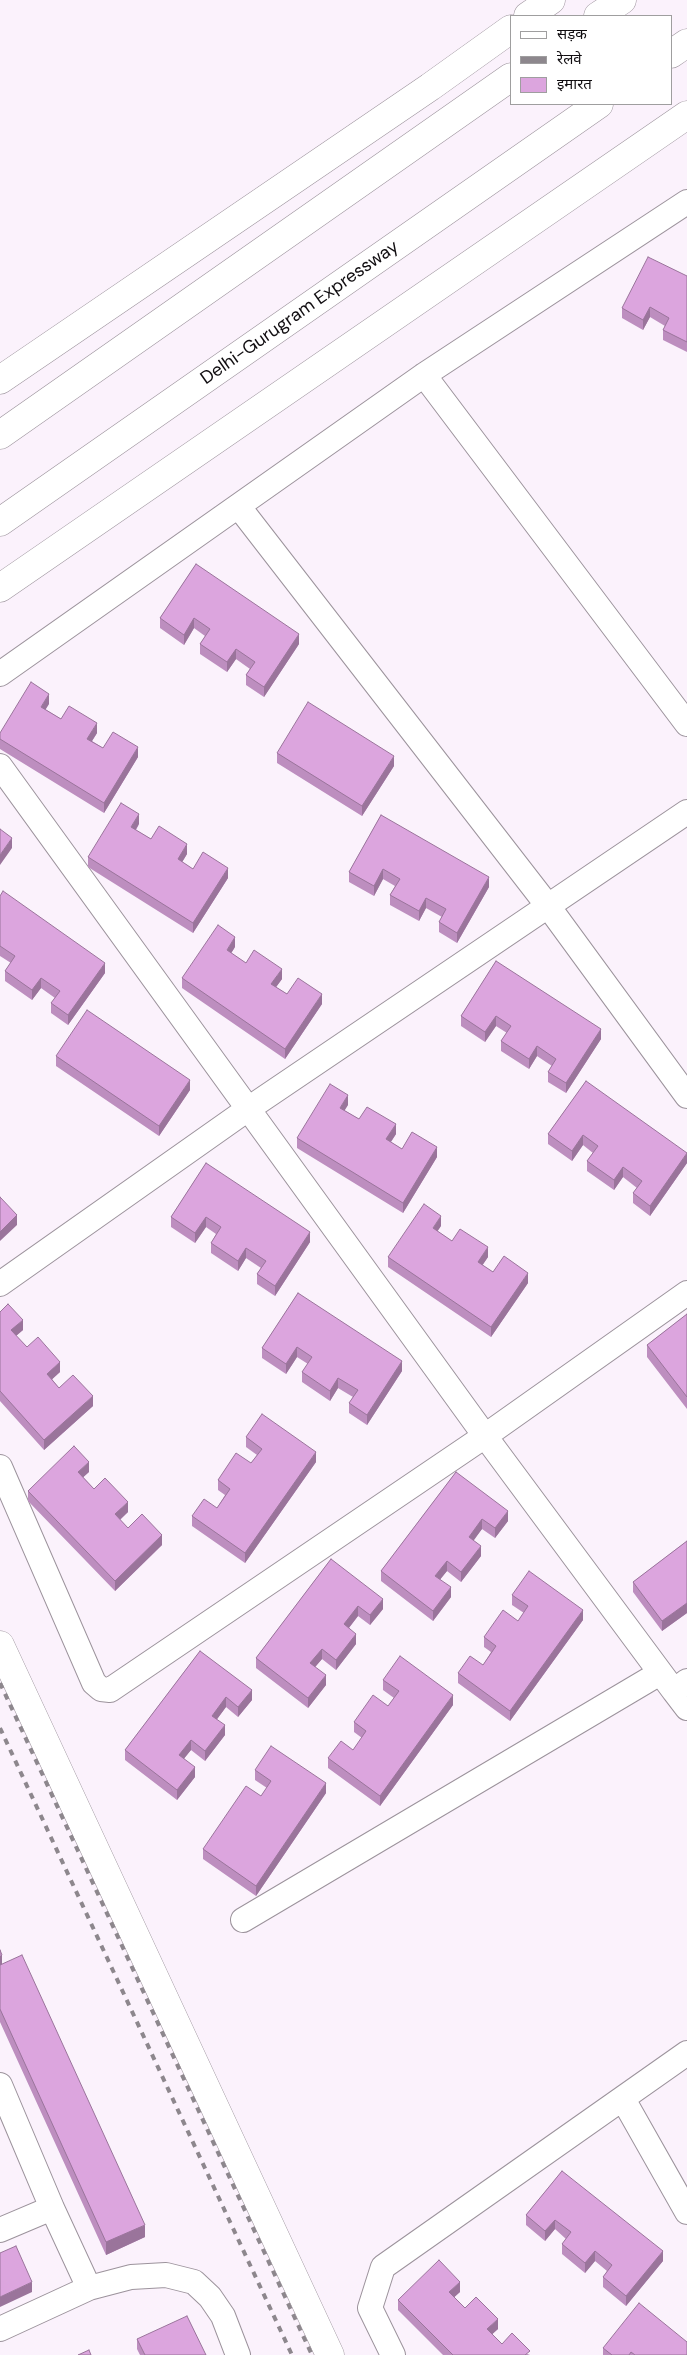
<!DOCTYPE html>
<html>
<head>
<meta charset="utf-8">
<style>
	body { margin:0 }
	#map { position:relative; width:687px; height:2355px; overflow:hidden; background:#fbf2fc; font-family:"DM Sans","Noto Sans Devanagari",sans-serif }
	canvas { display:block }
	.legend { position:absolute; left:510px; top:15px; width:162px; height:90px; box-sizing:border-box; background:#fff; border:1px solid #9f9e9f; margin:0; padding:6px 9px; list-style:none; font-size:15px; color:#100d10 }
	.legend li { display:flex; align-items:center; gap:10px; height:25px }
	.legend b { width:25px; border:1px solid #9f9e9f }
</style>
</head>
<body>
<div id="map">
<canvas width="687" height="2355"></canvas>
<ul class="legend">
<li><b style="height:6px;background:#fff"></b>सड़क</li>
<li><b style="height:6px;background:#8d878d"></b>रेलवे</li>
<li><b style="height:14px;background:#dca5de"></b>इमारत</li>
</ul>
</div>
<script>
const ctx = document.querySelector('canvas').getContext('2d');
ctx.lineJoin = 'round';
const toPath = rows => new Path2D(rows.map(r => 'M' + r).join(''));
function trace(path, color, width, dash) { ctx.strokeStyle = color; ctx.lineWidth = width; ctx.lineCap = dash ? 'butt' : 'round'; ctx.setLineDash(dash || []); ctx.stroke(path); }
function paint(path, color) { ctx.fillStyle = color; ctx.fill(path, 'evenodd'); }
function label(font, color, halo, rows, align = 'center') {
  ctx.font = font + ' "DM Sans",sans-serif'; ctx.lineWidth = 4; ctx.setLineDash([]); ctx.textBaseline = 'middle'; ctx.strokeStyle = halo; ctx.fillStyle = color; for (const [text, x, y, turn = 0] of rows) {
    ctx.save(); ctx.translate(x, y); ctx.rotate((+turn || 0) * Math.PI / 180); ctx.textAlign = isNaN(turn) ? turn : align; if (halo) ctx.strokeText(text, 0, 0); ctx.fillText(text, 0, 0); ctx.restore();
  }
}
const minor = toPath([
	[424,375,687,724],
	[239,507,548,906,687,1096],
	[0,674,424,375,687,202],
	[0,766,485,1436,674,1691],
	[0,1284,248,1109,687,812],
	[0,1467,94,1683,101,1689,110,1690,485,1436,687,1293],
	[687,1681,674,1691,687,1708],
	[243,1920,660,1673],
	[0,2085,52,2208,89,2288],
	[623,2099,687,2212],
	[0,2230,52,2208],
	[0,2329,89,2288,131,2277,166,2275,194,2282,210,2297,223,2316,238,2355],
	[393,2355,370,2308,383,2267,687,2053]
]);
const tertiary = toPath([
	[0,1645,330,2355]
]);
const secondary = toPath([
	[528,16,551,0],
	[0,380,430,87,511,29],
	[0,588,687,115]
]);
const motorway = toPath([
	[598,16,622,0],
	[671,54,687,43],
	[0,435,511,77],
	[0,522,599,104]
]);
const rail = toPath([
	[0,1683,312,2355],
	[0,1728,292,2355]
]);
const wall = toPath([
	[687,276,687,352,663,340,663,330,665,326,650,317,643,330,622,318,622,308],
	[196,564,299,644,264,697,246,685,246,675,250,669,236,659,227,672,200,654,200,644,205,636,194,628,184,645,160,628,160,618],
	[49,704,45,709,61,719,97,733,92,741,103,748,138,757,104,813,0,749,0,733],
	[277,753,394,766,362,816,277,763],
	[381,815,489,887,457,943,439,932,439,922,442,917,426,908,419,921,390,905,390,895,395,886,383,879,374,896,349,882,349,872],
	[139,824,136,830,151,839,187,854,182,862,193,869,228,878,193,933,88,867,88,857],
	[0,896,105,973,68,1025,51,1013,51,1003,55,998,41,988,32,1000,5,981,5,971,11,963,0,956],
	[235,947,231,953,246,963,282,979,276,987,287,994,322,1004,285,1059,182,988,182,978],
	[496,961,601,1039,566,1093,548,1082,548,1072,552,1066,537,1056,529,1069,501,1051,501,1041,507,1033,496,1026,485,1042,461,1026,461,1016],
	[56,1056,190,1090,159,1136,56,1066],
	[586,1081,687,1163,650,1216,633,1203,633,1193,637,1188,623,1177,614,1190,587,1171,587,1161,593,1153,583,1145,572,1161,548,1144,548,1134],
	[348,1105,344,1110,359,1119,396,1134,391,1142,402,1149,437,1157,403,1213,297,1148,297,1138],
	[206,1163,310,1242,275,1296,257,1284,257,1274,261,1268,246,1258,238,1271,211,1253,211,1243,216,1234,206,1227,195,1243,171,1227,171,1217],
	[441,1226,437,1231,452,1241,488,1257,482,1265,493,1272,528,1283,491,1337,388,1267,388,1257],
	[298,1293,402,1371,367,1425,349,1413,349,1403,353,1397,338,1388,330,1401,302,1382,302,1372,308,1364,297,1357,286,1374,262,1358,262,1348],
	[0,1312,23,1330,16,1336,27,1347,60,1372,52,1379,59,1388,93,1406,44,1450,0,1401],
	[687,1314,687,1409,647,1357,647,1345],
	[246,1437,316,1462,245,1563,192,1526,192,1516,217,1508,225,1495,218,1490,218,1480,251,1463,257,1455,246,1447],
	[89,1472,83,1477,94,1489,128,1512,120,1520,128,1528,162,1545,115,1591,28,1501,28,1491],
	[456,1472,508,1521,495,1538,482,1529,473,1540,481,1556,461,1582,447,1571,440,1579,451,1597,433,1621,381,1581,381,1571],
	[687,1541,687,1613,662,1631,633,1592,633,1582],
	[331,1559,383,1609,370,1625,358,1616,349,1628,356,1644,336,1670,322,1659,315,1667,326,1685,308,1708,256,1668,256,1658],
	[512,1595,583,1620,510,1721,458,1683,458,1673,483,1665,491,1652,484,1647,484,1637,518,1621,524,1613,512,1605],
	[200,1651,252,1700,238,1717,226,1707,217,1719,225,1735,205,1761,191,1750,184,1758,195,1777,177,1800,125,1760,125,1750],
	[383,1680,453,1705,380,1806,328,1768,328,1758,353,1750,362,1738,354,1732,354,1722,388,1706,394,1698,383,1690],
	[255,1770,326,1793,256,1896,203,1859,203,1849,261,1796,267,1788,255,1780],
	[0,1950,2,1964,145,2237,106,2255,0,2022],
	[562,2171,663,2261,626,2306,603,2287,603,2277,607,2271,595,2261,585,2273,562,2254,562,2244,566,2239,555,2229,545,2241,526,2225,526,2215],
	[460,2292,454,2297,465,2308,498,2329,492,2334,502,2344,530,2355,443,2355,398,2310,398,2300],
	[137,2339,206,2355,140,2355,137,2349],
	[603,2348,687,2355,603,2355]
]);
const shadedWall = toPath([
	[650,307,650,317,643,330,643,320],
	[194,618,194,628,184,645,184,635],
	[299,634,299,644,264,697,264,687],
	[236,649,236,659,227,672,227,662],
	[49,694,49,704,41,717,41,707],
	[97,723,97,733,87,749,87,739],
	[138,747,138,757,104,813,104,803],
	[394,756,394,766,362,816,362,806],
	[139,814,139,824,131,837,131,827],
	[12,838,12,848,0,865,0,855],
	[187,844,187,854,178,869,178,859],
	[228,868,228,878,193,933,193,923],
	[383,869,383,879,374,896,374,886],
	[489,877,489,887,457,943,457,933],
	[426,898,426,908,419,921,419,911],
	[235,937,235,947,227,960,227,950],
	[105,963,105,973,68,1025,68,1015],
	[282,969,282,979,271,994,271,984],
	[41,978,41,988,32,1000,32,990],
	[322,994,322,1004,285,1059,285,1049],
	[496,1016,496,1026,485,1042,485,1032],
	[601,1029,601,1039,566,1093,566,1083],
	[537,1046,537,1056,529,1069,529,1059],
	[190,1080,190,1090,159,1136,159,1126],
	[348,1095,348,1105,340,1118,340,1108],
	[396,1124,396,1134,386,1149,386,1139],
	[583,1135,583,1145,572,1161,572,1151],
	[437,1147,437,1157,403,1213,403,1203],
	[687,1153,687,1163,650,1216,650,1206],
	[623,1167,623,1177,614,1190,614,1180],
	[17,1215,17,1225,0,1241,0,1232],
	[441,1216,441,1226,433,1238,433,1228],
	[206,1217,206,1227,195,1243,195,1233],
	[310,1232,310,1242,275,1296,275,1286],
	[488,1247,488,1257,478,1272,478,1262],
	[246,1248,246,1258,238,1271,238,1261],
	[528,1273,528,1283,491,1337,491,1327],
	[23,1320,23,1330,11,1340,11,1330],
	[297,1347,297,1357,286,1374,286,1364],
	[402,1361,402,1371,367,1425,367,1415],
	[60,1362,60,1372,47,1384,47,1374],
	[338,1378,338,1388,330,1401,330,1391],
	[93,1396,93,1406,44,1450,44,1440],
	[316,1452,316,1462,245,1563,245,1553],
	[89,1462,89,1472,78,1482,78,1472],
	[128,1502,128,1512,115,1524,115,1514],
	[508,1511,508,1521,495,1538,495,1528],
	[482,1519,482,1529,469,1547,469,1537],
	[162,1535,162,1545,115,1591,115,1581],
	[481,1546,481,1556,461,1582,461,1572],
	[447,1561,447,1571,435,1586,435,1576],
	[451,1587,451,1597,433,1621,433,1611],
	[383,1599,383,1609,370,1625,370,1615],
	[687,1603,687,1613,662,1631,662,1621],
	[358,1606,358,1616,344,1634,344,1624],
	[583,1610,583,1620,510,1721,510,1711],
	[356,1634,356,1644,336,1670,336,1660],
	[322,1649,322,1659,310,1673,310,1663],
	[326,1675,326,1685,308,1708,308,1698],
	[252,1690,252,1700,238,1717,238,1707],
	[453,1695,453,1705,380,1806,380,1796],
	[226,1697,226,1707,212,1726,212,1716],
	[225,1725,225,1735,205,1761,205,1751],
	[191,1740,191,1750,179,1765,179,1755],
	[195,1767,195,1777,177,1800,177,1790],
	[326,1783,326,1793,256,1896,256,1886],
	[2,1955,2,1965,0,1967,0,1957],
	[555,2220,555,2229,545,2241,545,2231],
	[145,2225,145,2237,106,2255,106,2242],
	[595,2251,595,2261,585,2273,585,2263],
	[663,2251,663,2261,626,2306,626,2296],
	[32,2282,32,2292,0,2307,0,2297],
	[460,2282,460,2292,449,2302,449,2292],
	[498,2319,498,2329,487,2339,487,2329]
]);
const building = toPath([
	[648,257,687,276,687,342,663,330,669,318,650,307,643,320,622,308,648,257],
	[196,564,299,634,264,687,246,675,255,662,236,649,227,662,200,644,210,629,194,618,184,635,160,618,196,564],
	[31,682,49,694,41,707,61,719,69,706,97,723,87,739,103,748,113,732,138,747,104,803,0,739,0,733,31,682],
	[308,702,394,756,362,806,277,753,308,702],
	[121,803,139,814,131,827,151,839,159,826,187,844,178,859,193,869,203,852,228,868,193,923,88,857,121,803],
	[381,815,489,877,457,933,439,922,446,909,426,898,419,911,390,895,400,879,383,869,374,886,349,872,381,815],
	[0,829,12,838,0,855,0,829],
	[3,891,105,963,68,1015,51,1003,60,991,41,978,32,990,5,971,15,956,0,946,0,896,3,891],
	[218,925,235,937,227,950,246,963,254,950,282,969,271,984,287,994,298,978,322,994,285,1049,182,978,218,925],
	[496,961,601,1029,566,1083,548,1072,556,1059,537,1046,529,1059,501,1041,511,1026,496,1016,485,1032,461,1016,496,961],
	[87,1010,190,1080,159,1126,56,1056,87,1010],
	[586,1081,687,1153,650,1206,633,1193,642,1181,623,1167,614,1180,587,1161,598,1146,583,1135,572,1151,548,1134,586,1081],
	[330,1084,348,1095,340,1108,359,1119,367,1107,396,1124,386,1139,402,1149,412,1132,437,1147,403,1203,297,1138,330,1084],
	[206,1163,310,1232,275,1286,257,1274,266,1261,246,1248,238,1261,211,1243,221,1227,206,1217,195,1233,171,1217,206,1163],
	[0,1197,17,1215,0,1232,0,1197],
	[424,1204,441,1216,433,1228,452,1241,460,1229,488,1247,478,1262,493,1272,504,1256,528,1273,491,1327,388,1257,424,1204],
	[298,1293,402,1361,367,1415,349,1403,358,1390,338,1378,330,1391,302,1372,312,1357,297,1347,286,1364,262,1348,298,1293],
	[8,1304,23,1320,11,1330,27,1347,38,1337,60,1362,47,1374,59,1388,73,1375,93,1396,44,1440,0,1391,0,1312,8,1304],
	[687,1314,687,1397,647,1345,687,1314],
	[262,1414,316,1452,245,1553,192,1516,204,1499,217,1508,230,1489,218,1480,236,1453,251,1463,262,1449,246,1437,262,1414],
	[74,1446,89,1462,78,1472,94,1489,105,1478,128,1502,115,1514,128,1528,142,1514,162,1535,115,1581,28,1491,74,1446],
	[456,1472,508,1511,495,1528,482,1519,469,1537,481,1546,461,1572,447,1561,435,1576,451,1587,433,1611,381,1571,456,1472],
	[687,1541,687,1603,662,1621,633,1582,687,1541],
	[331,1559,383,1599,370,1615,358,1606,344,1624,356,1634,336,1660,322,1649,310,1663,326,1675,308,1698,256,1658,331,1559],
	[529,1571,583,1610,510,1711,458,1673,470,1656,483,1665,496,1646,484,1637,503,1610,518,1621,528,1606,512,1595,529,1571],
	[200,1651,252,1690,238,1707,226,1697,212,1716,225,1725,205,1751,191,1740,179,1755,195,1767,177,1790,125,1750,200,1651],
	[400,1656,453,1695,380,1796,328,1758,341,1741,353,1750,366,1731,354,1722,373,1695,388,1706,399,1691,383,1680,400,1656],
	[271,1746,326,1783,256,1886,203,1849,246,1786,261,1796,271,1781,255,1770,271,1746],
	[0,1950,2,1955,0,1957,0,1950],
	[22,1955,145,2225,106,2242,0,2009,0,1965,22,1955],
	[562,2171,663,2251,626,2296,603,2277,612,2265,595,2251,585,2263,562,2244,571,2232,555,2220,545,2231,526,2215,562,2171],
	[16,2246,32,2282,0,2297,0,2253,16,2246],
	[439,2260,460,2282,449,2292,465,2308,476,2297,498,2319,487,2329,502,2344,512,2333,530,2351,525,2355,453,2355,398,2300,439,2260],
	[639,2303,687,2342,687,2355,635,2355,631,2352,629,2355,612,2355,603,2348,639,2303],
	[187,2316,206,2355,145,2355,137,2339,187,2316],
	[89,2350,91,2355,78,2355,89,2350]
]);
const streetNames = [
	["Delhi-Gurugram Expressway",300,313,-35]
];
trace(minor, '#9c939c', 26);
trace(tertiary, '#9c939c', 29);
trace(secondary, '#9c939c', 29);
trace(motorway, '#9c939c', 29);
trace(minor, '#fff', 24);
trace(tertiary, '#fff', 28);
trace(secondary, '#fff', 28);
trace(motorway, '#fff', 28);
trace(rail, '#8d878d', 4, [6, 6]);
paint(wall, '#bd8ebf');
paint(shadedWall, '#9a749b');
paint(building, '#dca5de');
trace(building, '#9a749b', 1);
label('18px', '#100d10', '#fff', streetNames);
</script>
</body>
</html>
